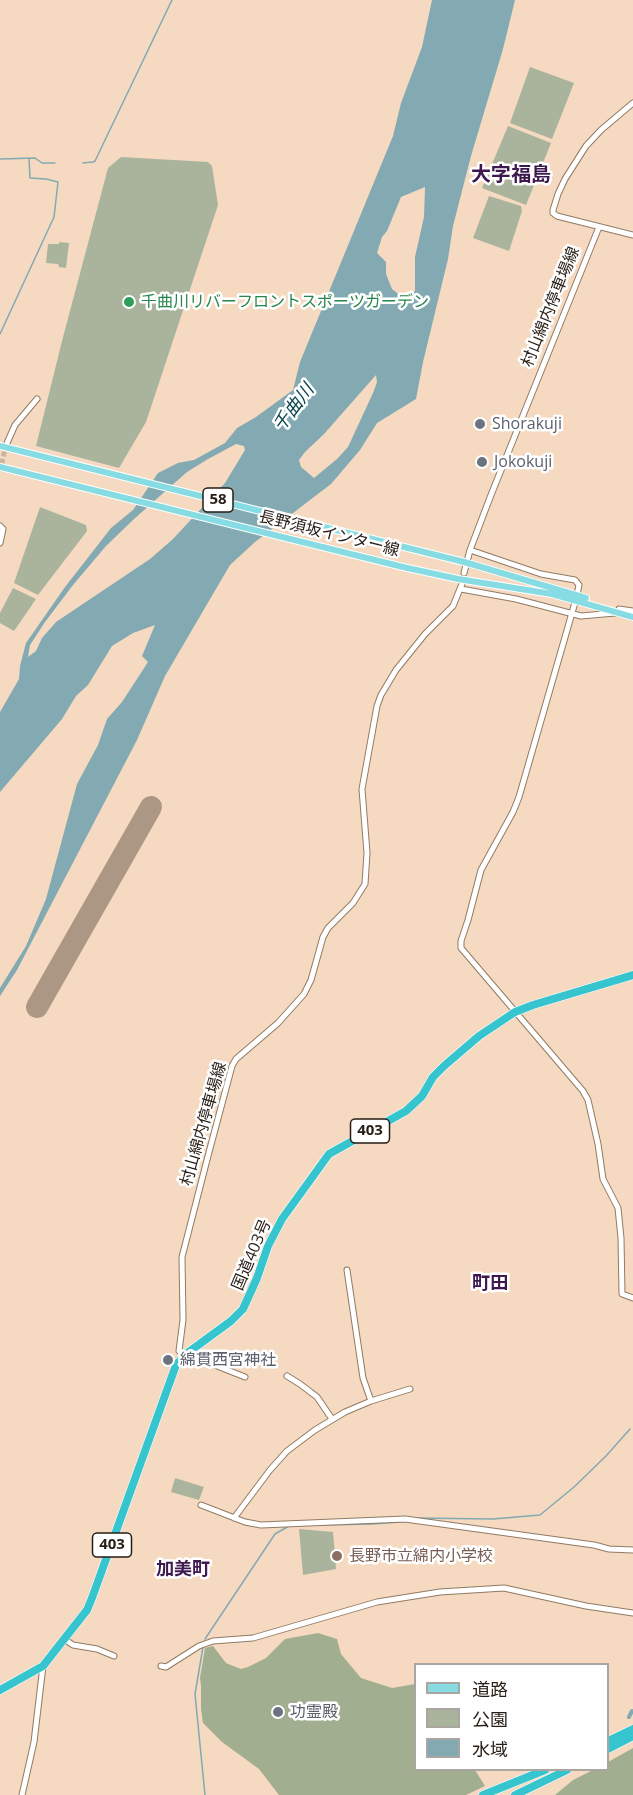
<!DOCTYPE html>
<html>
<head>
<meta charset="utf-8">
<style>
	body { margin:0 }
	#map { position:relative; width:633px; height:1795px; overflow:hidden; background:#f5dac1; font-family:"Open Sans","Noto Sans JP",sans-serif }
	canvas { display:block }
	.legend { position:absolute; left:414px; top:1663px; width:195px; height:108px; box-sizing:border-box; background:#fff; border:2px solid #a9a5a1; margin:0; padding:8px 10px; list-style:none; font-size:18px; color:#271d14 }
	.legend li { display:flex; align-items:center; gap:12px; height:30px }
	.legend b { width:30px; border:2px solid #a9a5a1 }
</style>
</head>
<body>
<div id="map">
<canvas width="633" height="1795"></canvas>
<ul class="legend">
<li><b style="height:8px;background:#86dce2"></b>道路</li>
<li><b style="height:16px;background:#aab39c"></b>公園</li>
<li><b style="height:16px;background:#83a9b2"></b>水域</li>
</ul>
</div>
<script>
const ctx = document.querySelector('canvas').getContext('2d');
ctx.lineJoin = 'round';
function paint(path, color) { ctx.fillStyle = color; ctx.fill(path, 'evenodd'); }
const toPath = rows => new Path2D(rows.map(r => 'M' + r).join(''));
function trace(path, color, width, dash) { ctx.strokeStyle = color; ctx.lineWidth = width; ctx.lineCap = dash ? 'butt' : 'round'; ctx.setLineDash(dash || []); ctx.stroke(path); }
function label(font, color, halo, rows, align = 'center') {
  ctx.font = font + ' "Open Sans","Noto Sans JP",sans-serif'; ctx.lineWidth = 5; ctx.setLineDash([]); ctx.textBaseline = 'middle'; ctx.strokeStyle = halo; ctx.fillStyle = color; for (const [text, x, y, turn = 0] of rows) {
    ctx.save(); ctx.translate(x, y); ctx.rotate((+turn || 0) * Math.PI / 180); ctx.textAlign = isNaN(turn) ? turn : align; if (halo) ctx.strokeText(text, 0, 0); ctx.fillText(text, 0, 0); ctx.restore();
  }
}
const green = toPath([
	[530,67,574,83,552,139,510,123],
	[508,126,551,143,526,205,482,188],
	[121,157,208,162,212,166,218,205,146,422,119,468,36,446,62,341,108,168],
	[489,196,521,206,522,211,509,251,473,238],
	[59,242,69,243,66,268,59,267,58,264,46,263,48,244,59,244],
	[40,507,86,525,87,531,38,595,14,583],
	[13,588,36,599,14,631,0,623,0,613],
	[175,1478,204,1487,199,1500,171,1492],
	[299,1529,333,1532,336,1569,303,1575]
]);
const forest = toPath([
	[318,1633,337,1639,341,1654,361,1678,392,1688,415,1684,416,1770,475,1770,485,1786,466,1795,279,1795,259,1769,222,1742,203,1723,201,1709,201,1686,200,1678,205,1648,213,1646,226,1663,241,1669,248,1667,266,1658,285,1639],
	[633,1748,633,1795,555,1795,573,1780,593,1770,608,1770,608,1762]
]);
const water = toPath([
	[432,0,515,0,503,49,471,156,453,226,448,259,423,362,416,399,377,423,360,450,331,484,255,542,230,565,165,676,137,740,17,970,0,996,0,988,26,946,46,899,77,784,98,745,107,719,122,702,148,662,142,656,155,625,133,633,112,646,88,685,76,696,62,719,0,792,0,712,19,679,20,666,26,643,65,587,111,528,133,510,158,473,178,463,194,460,225,443,237,428,256,417,293,390,300,362,393,136,401,103,422,47],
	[425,187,424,217,415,257,415,291,407,298,401,296,392,289,386,274,386,262,377,253,382,237,387,231,401,197],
	[376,375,377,382,373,393,348,447,337,459,314,478,301,467,299,460,305,452,324,434],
	[236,444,244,446,245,450,225,483,173,539,150,559,56,622,42,638,36,651,28,657,30,645,45,622,73,585,106,546,134,519,187,472,208,459]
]);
const stream = toPath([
	[0,159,35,158,42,163,55,163],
	[83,163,93,162,95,161,172,0],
	[0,334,54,217,58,182,46,179,30,178,29,158],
	[415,1518,493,1519,540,1515,574,1487,606,1456,630,1429],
	[321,1525,372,1524,400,1522,403,1521],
	[205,1639,275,1534,289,1526],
	[203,1647,195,1694,205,1795]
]);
const canal = toPath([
	[629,1717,632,1711]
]);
const runway = toPath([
	[37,1007,151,807]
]);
const secondaryTunnel = toPath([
	[0,471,6,445]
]);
const secondary = toPath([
	[633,103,601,130,586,146,565,179,558,194,553,210,553,213,557,216,633,235],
	[7,443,15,425,37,399],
	[0,526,3,529,0,543],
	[470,550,541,574,575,580,579,585,577,595],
	[464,573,470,550,491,495,599,227],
	[461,589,516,599,581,616,615,613],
	[576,599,519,797,513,812,481,870,468,920,461,941,461,948,583,1091,588,1100,598,1144,603,1179,618,1208,621,1238,622,1294,633,1298],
	[619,609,633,611],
	[347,1270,363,1378,371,1401],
	[287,1376,300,1384,317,1397,332,1419],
	[245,1377,179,1351,183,1320,182,1257,208,1156,232,1066,236,1059,278,1023,304,994,311,980,323,937,328,928,353,903,365,884,367,853,362,789,377,706,381,695,396,670,425,634,453,606,462,584],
	[201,1505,245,1522,261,1525,405,1519,594,1545,609,1549,633,1550],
	[234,1518,270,1470,287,1451,315,1430,345,1412,371,1401,410,1389],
	[64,1639,73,1645,97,1649,114,1656],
	[161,1666,166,1667,199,1646,213,1641,253,1638,377,1602,440,1592,504,1588,586,1606,633,1613],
	[22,1795,34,1742,43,1666]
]);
const primary = toPath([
	[0,446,464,562],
	[0,467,403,567,458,579,552,594,633,617],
	[471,564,586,598]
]);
const highway = toPath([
	[0,1690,43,1666,87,1610,92,1598,176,1365,186,1354,231,1321,243,1309,257,1278,268,1246,282,1219,329,1154,406,1111,422,1096,433,1077,444,1066,479,1036,515,1012,533,1005,633,975],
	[608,1741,633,1729],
	[608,1749,633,1736],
	[483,1795,545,1770],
	[515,1795,567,1770]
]);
const primaryBridge = toPath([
	[464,562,471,564]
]);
const markers = [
	[129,302,6,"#2e9e5b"],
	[480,424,6,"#6b7280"],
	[482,462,6,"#6b7280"],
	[168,1360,6,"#6b7280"],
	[337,1556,6,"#8d6e63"],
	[278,1712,6,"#6b7280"]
];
const shields = [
	[218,500,30],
	[370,1131,39],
	[112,1545,39]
];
const shieldNames = [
	["58",218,500],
	["403",370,1131],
	["403",112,1545]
];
const leisureNames = [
	["千曲川リバーフロントスポーツガーデン",141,302]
];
const streetNames = [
	["村山綿内停車場線",551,307,-68],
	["長野須坂インター線",329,534,14],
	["村山綿内停車場線",204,1124,-74],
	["国道403号",252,1255,-67]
];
const worshipNames = [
	["Shorakuji",492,424],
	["Jokokuji",494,462],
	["綿貫西宮神社",180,1360],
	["功霊殿",290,1712]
];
const educationNames = [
	["長野市立綿内小学校",349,1556]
];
const waterNames = [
	["千曲川",294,408,-53]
];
const neighbourhoodNames = [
	["町田",490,1284],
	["加美町",183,1570]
];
const quarterNames = [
	["大字福島",511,175]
];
paint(green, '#aab39c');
paint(forest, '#a2ae90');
paint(water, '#83a9b2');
trace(stream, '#83a9b2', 1.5);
trace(canal, '#83a9b2', 4);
trace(runway, '#ac9784', 22);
trace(secondaryTunnel, '#ccb49e', 5, [5, 2.5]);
trace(secondary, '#927a63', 7);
trace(primary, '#fff', 8);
trace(highway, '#fff', 9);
trace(secondary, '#fff', 5);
trace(primary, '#86dce2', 6);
trace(highway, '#36c5cf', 8);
trace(primaryBridge, '#fff', 8, []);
trace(primaryBridge, '#86dce2', 6);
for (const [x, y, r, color] of markers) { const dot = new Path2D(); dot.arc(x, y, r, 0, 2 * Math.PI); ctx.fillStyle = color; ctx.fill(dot); trace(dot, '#fff', 2); }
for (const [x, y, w] of shields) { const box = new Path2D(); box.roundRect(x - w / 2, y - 12, w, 24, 4.5); ctx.fillStyle = '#fff'; ctx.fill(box); trace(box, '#271d14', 1.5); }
label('bold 15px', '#271d14', null, shieldNames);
label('16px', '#27864d', '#fff', leisureNames, 'left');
label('16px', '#271d14', '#fff', streetNames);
label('16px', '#5b616d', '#fff', worshipNames, 'left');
label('16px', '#785e54', '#fff', educationNames, 'left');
label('italic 18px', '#09444f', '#fff', waterNames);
label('bold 18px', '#3e194f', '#fff', neighbourhoodNames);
label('bold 20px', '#3e194f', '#fff', quarterNames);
</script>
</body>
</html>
